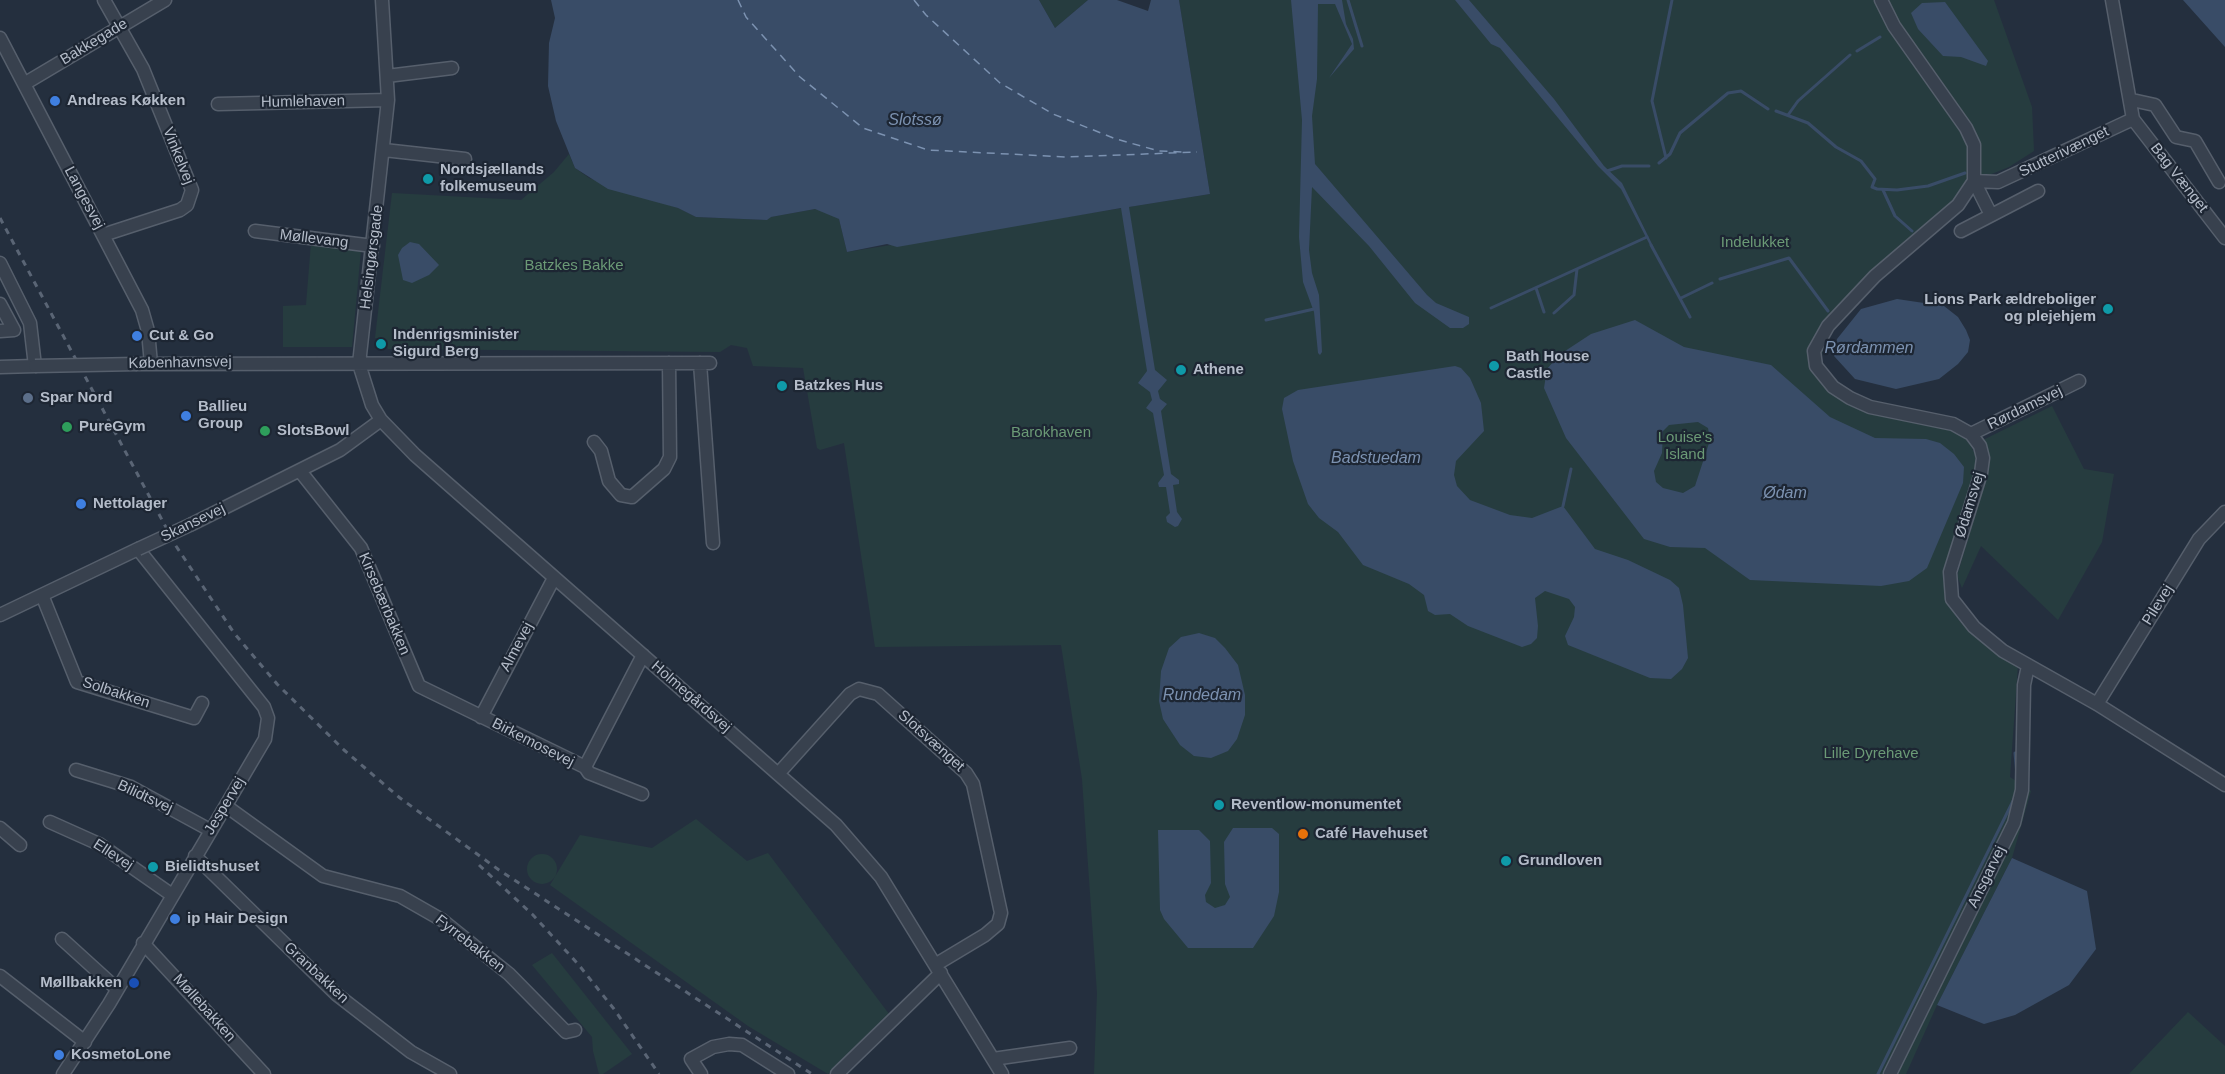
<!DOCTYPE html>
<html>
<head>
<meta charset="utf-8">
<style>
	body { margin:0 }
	canvas { display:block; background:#242f3e }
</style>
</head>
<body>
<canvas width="2225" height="1074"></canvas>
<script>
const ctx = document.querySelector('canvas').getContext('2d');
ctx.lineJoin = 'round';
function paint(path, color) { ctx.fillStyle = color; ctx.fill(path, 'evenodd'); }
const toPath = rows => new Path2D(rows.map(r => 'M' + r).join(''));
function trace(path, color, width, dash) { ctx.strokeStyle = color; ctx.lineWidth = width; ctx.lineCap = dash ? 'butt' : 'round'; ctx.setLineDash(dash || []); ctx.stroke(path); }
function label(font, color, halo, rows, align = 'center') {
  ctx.font = font + ' Arial,sans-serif'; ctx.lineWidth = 4.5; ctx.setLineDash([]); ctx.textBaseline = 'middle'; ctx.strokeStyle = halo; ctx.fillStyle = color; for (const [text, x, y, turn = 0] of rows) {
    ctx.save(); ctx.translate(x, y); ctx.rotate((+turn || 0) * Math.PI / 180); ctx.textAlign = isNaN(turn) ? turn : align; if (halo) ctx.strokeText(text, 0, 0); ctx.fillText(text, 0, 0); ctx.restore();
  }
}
const green = toPath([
	[1039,0,1088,0,1055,28],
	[1179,0,1994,0,2032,107,2034,151,2009,167,1974,181,1968,194,1867,282,1825,339,1821,361,1826,374,1847,403,1953,431,1967,439,1974,452,1977,463,1947,596,1956,617,1973,635,2018,665,2010,777,2031,791,2012,858,1937,1005,1906,1074,1094,1074,1097,993,1082,779,1061,645,875,647,844,443,820,450,817,448,803,368,753,366,747,348,731,345,720,352,388,349,382,339,375,338,392,193,521,200,554,172,569,154,575,168,589,178,678,208,696,217,767,220,770,217,815,209,828,212,839,219,847,252,1210,194],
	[311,243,361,250,352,347,283,347,283,306,306,305],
	[2052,406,2084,469,2114,474,2102,542,2058,620,1981,546,1962,588,1957,576,1989,468,1989,456,1983,440],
	[696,819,747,861,768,853,889,1014,828,1074,748,1026,550,885,580,835,652,848],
	'527 869a15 15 0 1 1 30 0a15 15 0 1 1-30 0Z',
	[552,953,632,1054,603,1074,599,1074,593,1051,592,1037,532,965],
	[2188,1012,2225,1046,2225,1074,2129,1074]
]);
const water = toPath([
	[551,0,1039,0,1055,28,1088,0,1117,0,1148,11,1151,0,1179,0,1210,194,1129,207,1155,370,1167,380,1158,391,1160,399,1167,404,1161,411,1171,474,1179,480,1179,484,1173,485,1177,512,1182,519,1178,526,1175,527,1167,522,1166,517,1170,513,1166,487,1159,487,1158,483,1164,475,1153,413,1146,408,1152,400,1150,392,1138,383,1147,371,1121,208,897,247,887,244,847,252,839,219,815,209,771,217,767,220,696,217,678,208,608,189,575,168,556,121,548,86,549,43,555,18],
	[1291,0,1342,0,1346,24,1353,39,1354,49,1329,78,1352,44,1335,4,1318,4,1317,79,1312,116,1315,164,1427,295,1436,303,1469,317,1469,324,1463,328,1450,328,1415,303,1369,246,1312,187,1309,250,1312,273,1319,295,1322,352,1320,355,1318,353,1314,312,1303,282,1299,237,1302,120],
	[1455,0,1469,0,1554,99,1604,166,1622,183,1654,248,1652,249,1621,189,1598,166,1500,48,1491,44],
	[2183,0,2225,0,2225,47],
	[1945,2,1988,61,1986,66,1961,57,1943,56,1918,29,1911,13,1922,3],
	[410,242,419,244,439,265,429,275,412,283,403,280,398,255,402,248],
	[1897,299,1944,306,1958,317,1966,330,1970,340,1968,352,1958,364,1939,379,1896,389,1855,379,1834,356,1837,339,1861,309],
	[1635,320,1684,347,1771,365,1830,417,1875,438,1926,439,1940,443,1954,454,1964,467,1963,483,1927,568,1909,581,1881,586,1750,580,1705,548,1670,547,1644,539,1566,438,1544,388,1547,369,1559,355,1591,334],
	[1698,422,1708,428,1710,440,1695,486,1683,493,1663,488,1656,482,1654,471,1662,453,1663,431,1669,425],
	[1455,366,1461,368,1470,378,1481,403,1484,431,1456,461,1454,475,1457,486,1470,500,1510,515,1532,518,1563,506,1595,549,1628,560,1670,580,1679,588,1683,605,1688,658,1682,669,1671,679,1650,678,1568,645,1565,636,1574,617,1575,607,1569,599,1545,591,1535,598,1538,626,1537,638,1531,644,1522,647,1468,626,1450,614,1435,615,1428,611,1424,595,1409,584,1363,565,1338,532,1319,518,1308,504,1293,461,1282,409,1284,398,1298,390],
	[1199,633,1215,638,1225,648,1238,665,1245,695,1245,715,1237,739,1228,751,1211,758,1194,756,1180,745,1163,719,1159,701,1161,671,1169,648,1181,637],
	[1233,828,1272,828,1279,834,1279,892,1274,916,1253,948,1188,948,1164,919,1160,910,1158,830,1199,830,1210,841,1211,883,1205,895,1206,902,1215,908,1225,905,1230,897,1225,884,1224,842],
	[2012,858,2087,891,2096,949,2069,985,2015,1015,1984,1024,1937,1005]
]);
const stream = toPath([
	[1348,0,1362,46],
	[1857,51,1880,37],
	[1776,111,1808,123,1836,147,1861,161,1875,179,1872,187,1877,189,1897,190,1928,186,1965,173],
	[1788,115,1798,101,1850,55],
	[1666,158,1652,101,1672,0],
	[1659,163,1670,154,1680,133,1728,93,1741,91,1768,109],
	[1607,171,1622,166,1649,166],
	[1883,190,1895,216,1912,231],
	[1651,245,1690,317],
	[1720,279,1789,258,1828,311],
	[1536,288,1544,312],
	[1681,298,1712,283],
	[1491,308,1647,237],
	[1554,313,1574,295,1577,269],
	[1266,320,1314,309],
	[1563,506,1571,469],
	[2015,753,2017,775],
	[1878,1074,2014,799]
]);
const ferry = toPath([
	[738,0,746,17,800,77,863,128,928,150,1067,157,1197,152],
	[914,0,926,15,1000,83,1053,114,1116,139,1159,151,1183,152]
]);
const minor = toPath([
	[382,0,388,100,359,364,372,405,381,420,415,455,836,825,881,877,1002,1074],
	[1881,0,1894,26,1966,128,1974,145,1974,181,1958,205,1875,276,1828,326,1814,351,1816,366,1833,387,1850,398,1870,407,1953,424,1971,434,1980,446,1983,458,1981,473,1950,572,1952,599,1974,627,2003,651,2097,704,2225,785],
	[0,38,142,310,148,331,151,364],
	[387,76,452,68],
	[24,84,165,0],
	[2132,100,2155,105,2176,137,2195,141,2219,182],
	[218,104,388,100],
	[2133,119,2225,238],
	[384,150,465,159],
	[1974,181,1998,182,2133,119,2112,0],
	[1974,181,1991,215],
	[255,231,373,246],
	[1961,231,2038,191],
	[103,235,180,210,187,205,192,190,143,69,104,0],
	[0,263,30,323,35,366,0,367],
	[0,304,14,330,0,331],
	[700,363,713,543],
	[137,364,710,363],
	[1971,434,2079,381],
	[594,442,601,451,609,481,621,495,632,497,664,469,670,457,669,363],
	[300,471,361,548,419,686,585,767,643,655],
	[192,524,340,450,381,420],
	[42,595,77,682,194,718,202,703],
	[0,615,138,549,264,707,268,718,265,739,109,1004,63,1074],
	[2097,704,2199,539,2225,512],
	[481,717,554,578],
	[585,767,589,773,642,794],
	[76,770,131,787,210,830],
	[778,774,850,694,859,689,878,694,966,773,973,784,1001,913,998,924,985,935,935,965],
	[226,806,323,876,400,896,442,920,509,974,566,1032,575,1030],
	[50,822,99,844,172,895],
	[0,828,20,845],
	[195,856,336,994,411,1052,450,1074],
	[62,939,117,989],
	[143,943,264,1074],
	[0,976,85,1042],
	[993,1059,1070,1048],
	[701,1074,691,1059,713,1047,729,1044,742,1045,788,1074],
	[837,1074,941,973],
	[1890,1074,2014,823,2022,790,2024,685,2028,666]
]);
const rail = toPath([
	[0,218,176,546,234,633,277,684,344,750,400,798,499,870,812,1074],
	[479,865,533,915,578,964,614,1009,659,1074]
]);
const minorBridge = toPath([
	[35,366,137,364],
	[138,549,192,524]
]);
const markers = [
	[55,101,6,"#3f7fe0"],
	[428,179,6,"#0f9aa8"],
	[2108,309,6,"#0f9aa8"],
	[137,336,6,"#3f7fe0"],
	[381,344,6,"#0f9aa8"],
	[1494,366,6,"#0f9aa8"],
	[1181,370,6,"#0f9aa8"],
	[782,386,6,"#0f9aa8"],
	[28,398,6,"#5c6f8a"],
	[186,416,6,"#3f7fe0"],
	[67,427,6,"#2e9e5b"],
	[265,431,6,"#2e9e5b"],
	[81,504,6,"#3f7fe0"],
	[1219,805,6,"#0f9aa8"],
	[1303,834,6,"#e8710a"],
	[1506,861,6,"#0f9aa8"],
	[153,867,6,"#0f9aa8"],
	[175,919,6,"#3f7fe0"],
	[134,983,6,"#1a4fb4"],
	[59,1055,6,"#3f7fe0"]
];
const streetNames = [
	["Bakkegade",94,42,-31],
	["Humlehaven",303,102,-1],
	["Stutterivænget",2064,152,-26],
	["Vinkelvej",178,156,68],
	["Bag Vænget",2179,178,52],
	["Langesvej",84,198,62],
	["Møllevang",314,239,7],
	["Helsingørsgade",372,257,-83],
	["Københavnsvej",180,363,-1],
	["Rørdamsvej",2025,408,-26],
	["Ødamsvej",1970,505,-73],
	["Skansevej",193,523,-26],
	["Kirsebærbakken",384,604,67],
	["Pilevej",2158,605,-58],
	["Almevej",517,647,-62],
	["Solbakken",116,693,18],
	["Holmegårdsvej",691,697,41],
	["Slotsvænget",931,741,42],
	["Birkemosevej",533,743,27],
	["Bilidtsvej",145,797,25],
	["Jespervej",225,806,-59],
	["Ellevej",113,855,33],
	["Ansgarvej",1987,877,-64],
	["Fyrrebakken",470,944,38],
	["Granbakken",316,973,43],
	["Møllebakken",204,1008,48]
];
const poiNames = [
	["Andreas Køkken",67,101],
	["Nordsjællands",440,170],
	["folkemuseum",440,187],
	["Lions Park ældreboliger",2096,300,"right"],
	["og plejehjem",2096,317,"right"],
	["Indenrigsminister",393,335],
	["Sigurd Berg",393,352],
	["Cut & Go",149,336],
	["Bath House",1506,357],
	["Castle",1506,374],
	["Athene",1193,370],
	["Batzkes Hus",794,386],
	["Spar Nord",40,398],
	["Ballieu",198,407],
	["Group",198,424],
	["PureGym",79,427],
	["SlotsBowl",277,431],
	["Nettolager",93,504],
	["Reventlow-monumentet",1231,805],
	["Café Havehuset",1315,834],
	["Grundloven",1518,861],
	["Bielidtshuset",165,867],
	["ip Hair Design",187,919],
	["Møllbakken",122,983,"right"],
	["KosmetoLone",71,1055]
];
const parkNames = [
	["Indelukket",1755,243],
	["Batzkes Bakke",574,266],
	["Barokhaven",1051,433],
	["Louise's",1685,438],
	["Island",1685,455],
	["Lille Dyrehave",1871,754]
];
const waterNames = [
	["Slotssø",915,121],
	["Rørdammen",1869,349],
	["Badstuedam",1376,459],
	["Ødam",1785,494],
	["Rundedam",1202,696]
];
paint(green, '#263c3f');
paint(water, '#394c67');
trace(stream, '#394c67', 3);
trace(ferry, '#7c92b1', 1.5, [8, 6]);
trace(minor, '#565f6c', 15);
trace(minor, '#38414e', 12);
trace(rail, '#5a6575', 3, [6, 6]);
trace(minorBridge, '#565f6c', 15, []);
trace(minorBridge, '#38414e', 12);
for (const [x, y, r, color] of markers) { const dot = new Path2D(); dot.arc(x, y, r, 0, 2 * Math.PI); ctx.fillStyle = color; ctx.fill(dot); trace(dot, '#1d2633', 2); }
label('15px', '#b4bcc9', '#1d2633', streetNames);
label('bold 15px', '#b4bcc9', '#1d2633', poiNames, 'left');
label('15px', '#6b9a76', '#1d2633', parkNames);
label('italic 16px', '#7c92b1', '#1d2633', waterNames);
</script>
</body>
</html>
